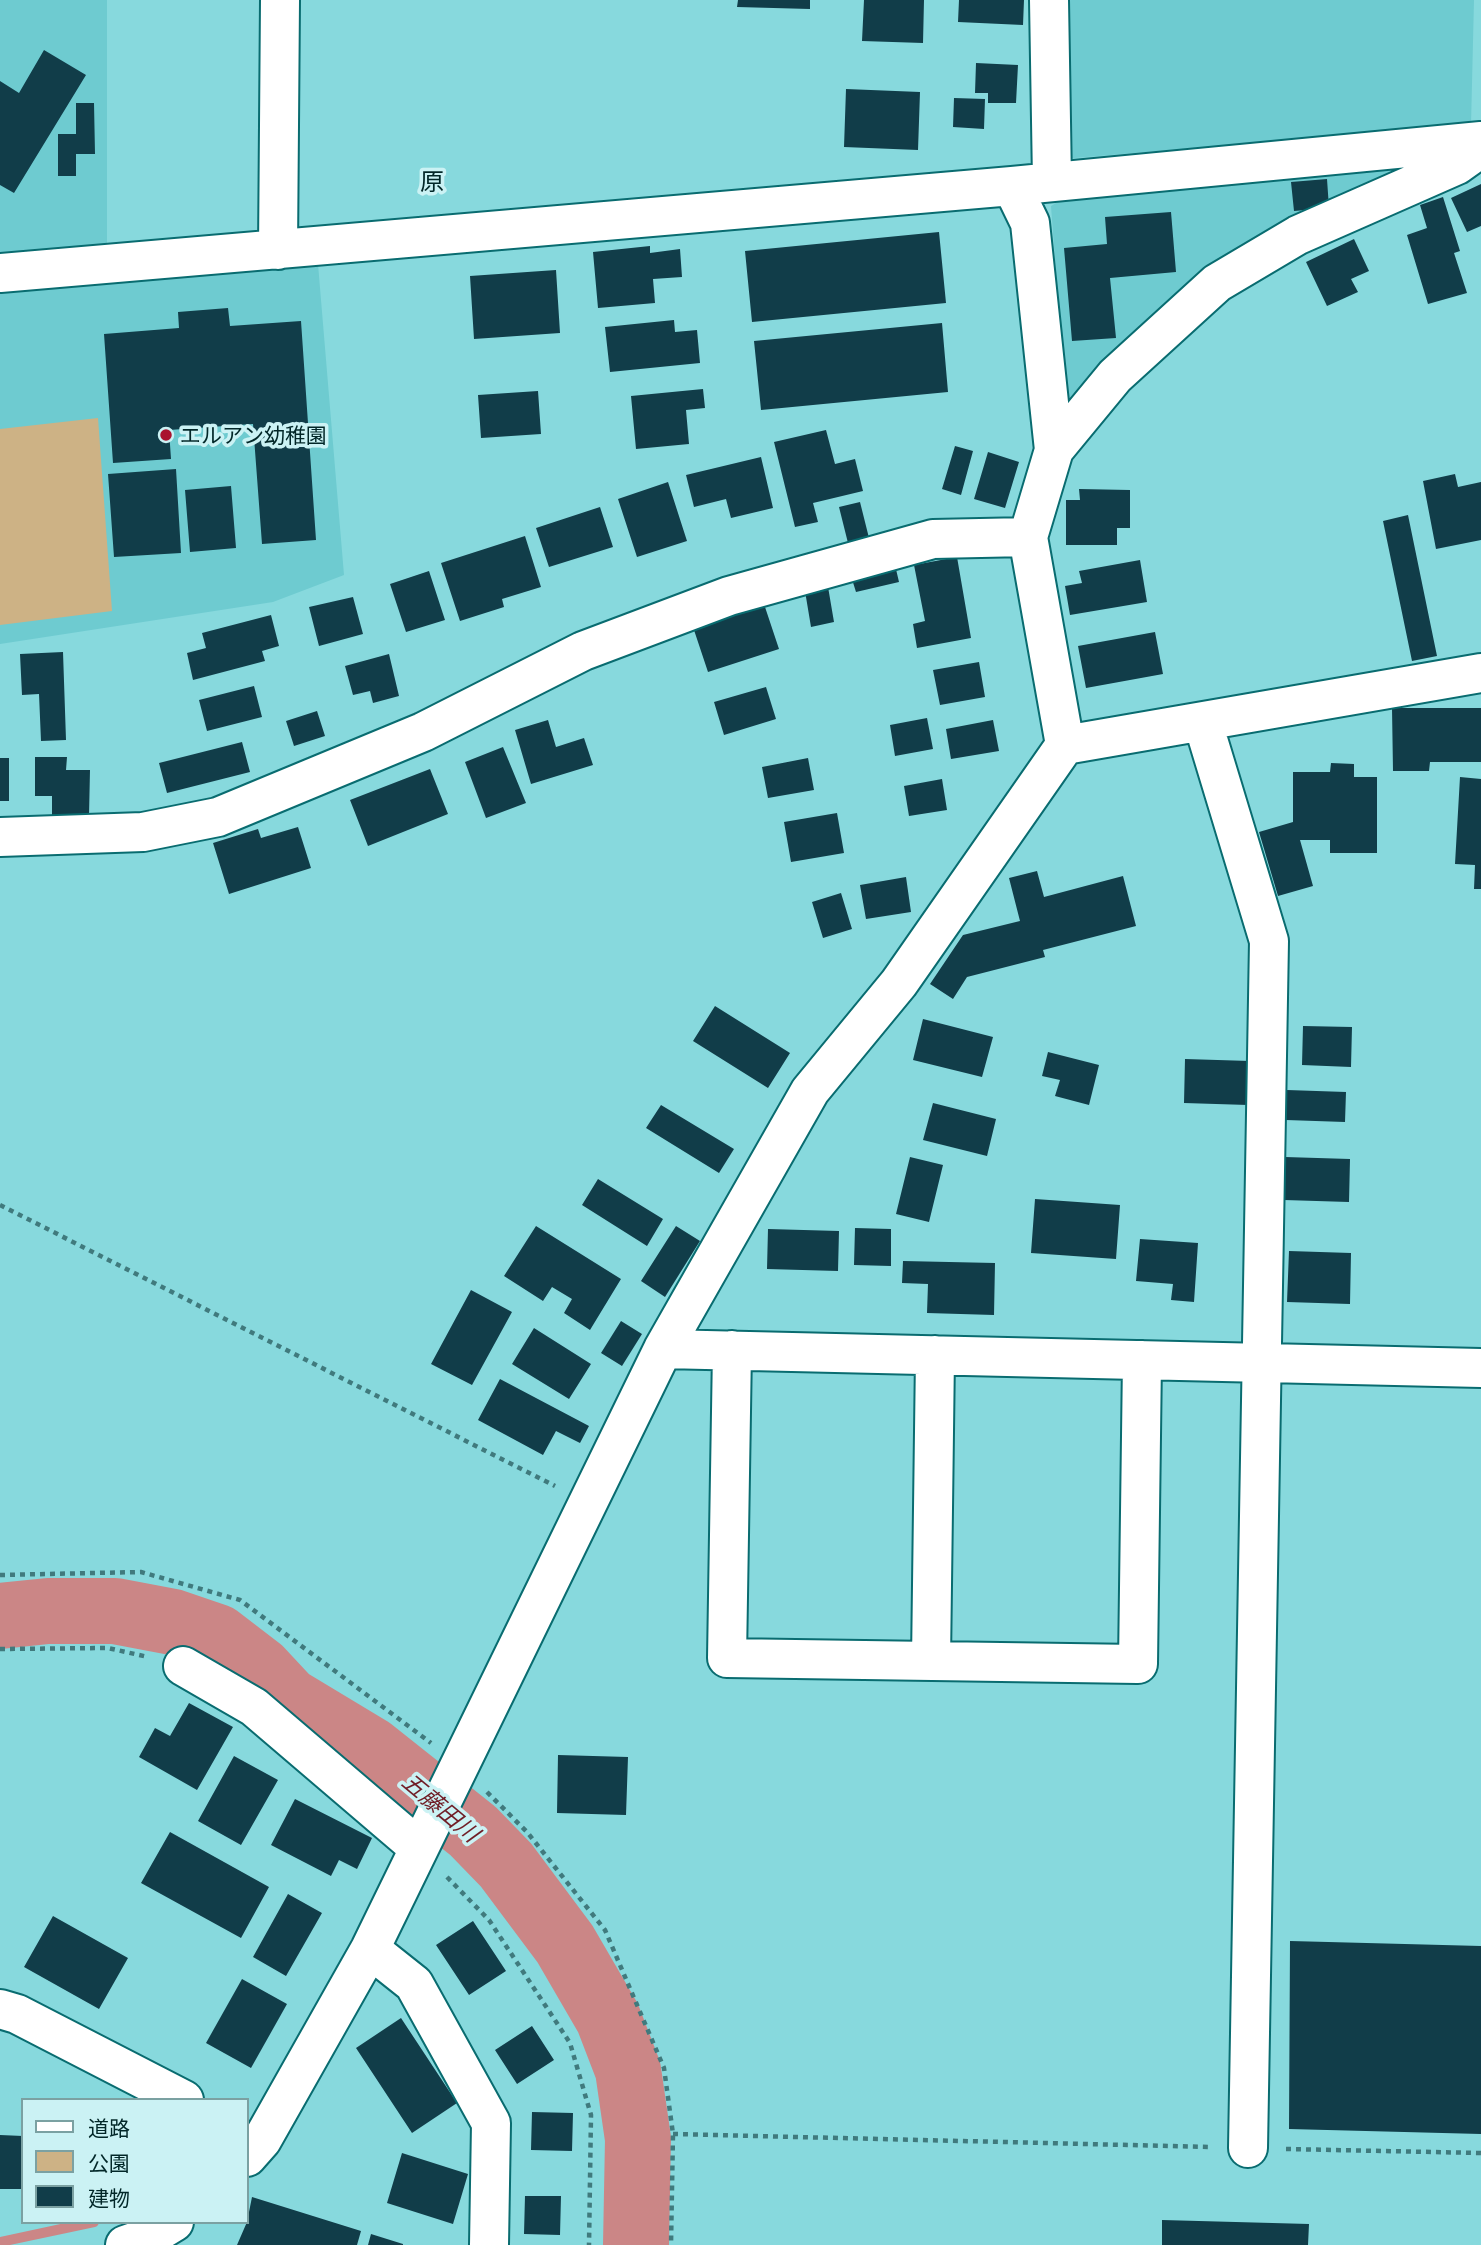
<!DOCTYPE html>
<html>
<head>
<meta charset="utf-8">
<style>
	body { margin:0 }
	#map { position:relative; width:1481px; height:2245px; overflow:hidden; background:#87d9dd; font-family:Georgia,"Noto Sans JP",serif }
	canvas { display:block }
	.legend { position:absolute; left:21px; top:2098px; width:228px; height:126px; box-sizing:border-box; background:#cbf2f4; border:2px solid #7ba1a2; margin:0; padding:9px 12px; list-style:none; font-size:21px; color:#022728 }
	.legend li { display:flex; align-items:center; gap:14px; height:35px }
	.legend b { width:35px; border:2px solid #7ba1a2 }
</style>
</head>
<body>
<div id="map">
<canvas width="1481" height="2245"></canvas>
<ul class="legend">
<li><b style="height:9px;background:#fff"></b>道路</li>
<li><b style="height:19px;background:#cdb285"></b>公園</li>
<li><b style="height:19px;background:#113d49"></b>建物</li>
</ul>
</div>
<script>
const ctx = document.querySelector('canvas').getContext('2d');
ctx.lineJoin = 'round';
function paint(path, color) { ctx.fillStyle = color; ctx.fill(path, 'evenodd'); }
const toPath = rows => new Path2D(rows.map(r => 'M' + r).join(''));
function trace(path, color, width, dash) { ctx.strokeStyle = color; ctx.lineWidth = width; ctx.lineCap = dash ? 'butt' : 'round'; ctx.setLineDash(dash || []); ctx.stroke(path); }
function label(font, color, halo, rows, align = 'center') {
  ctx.font = font + ' Georgia,"Noto Sans JP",serif'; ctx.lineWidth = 7; ctx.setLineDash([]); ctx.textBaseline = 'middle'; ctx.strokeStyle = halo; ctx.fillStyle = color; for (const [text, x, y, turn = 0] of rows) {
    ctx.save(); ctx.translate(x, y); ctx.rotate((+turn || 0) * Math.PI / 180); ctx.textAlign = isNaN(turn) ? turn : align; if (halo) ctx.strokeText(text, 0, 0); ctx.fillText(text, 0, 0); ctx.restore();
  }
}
const built = toPath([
	[0,0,107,0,107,245,0,253],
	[1059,0,1474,0,1471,125,1062,159],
	[1429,157,1284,232,1067,420,1051,206,1071,194],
	[318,264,344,575,273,602,0,644,0,294,81,282]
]);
const green = toPath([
	[98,418,112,611,0,625,0,429]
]);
const stream = toPath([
	[0,2242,94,2222]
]);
const river = toPath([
	[0,1616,48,1611,115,1611,173,1622,217,1637,260,1670,288,1700,371,1750,473,1831,506,1865,565,1944,608,2018,628,2070,638,2139,636,2245]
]);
const building = toPath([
	[738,0,810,0,810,9,737,7],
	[864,0,924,0,923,43,862,41],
	[959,0,1024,0,1023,25,958,22],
	[44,50,86,75,14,193,0,185,0,81,19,93],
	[976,63,1018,65,1016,103,988,103,988,93,975,93],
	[846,89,920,92,918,150,844,147],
	[954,98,985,99,984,129,953,127],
	[76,103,94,103,95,154,76,154,76,176,58,176,58,134,76,134],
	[1327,179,1329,208,1294,211,1291,182],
	[1481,184,1481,226,1467,232,1451,198],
	[1443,197,1460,251,1454,253,1467,293,1428,304,1407,235,1427,228,1420,205],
	[1171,212,1176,272,1110,278,1116,338,1072,341,1064,248,1107,244,1105,217],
	[939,232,946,303,752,322,745,251],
	[1354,239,1369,271,1351,279,1358,292,1327,306,1306,262],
	[650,246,650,253,680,249,682,277,653,279,655,303,598,308,593,252],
	[556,270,560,333,474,339,470,276],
	[228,308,230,326,301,321,316,540,262,544,253,424,169,430,171,459,113,463,104,334,179,328,178,312],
	[674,320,675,332,697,330,700,363,610,372,605,327],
	[942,323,948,392,761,410,754,341],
	[703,389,705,408,686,410,689,444,636,449,631,396],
	[538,391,541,434,481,438,478,395],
	[826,430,835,464,855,459,863,491,813,503,818,522,795,527,774,442],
	[955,446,973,451,961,495,942,489],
	[988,452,1019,462,1005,508,974,499],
	[761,457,773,508,731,518,726,499,694,507,686,475],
	[176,469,181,553,114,557,108,474],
	[1455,474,1458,487,1481,482,1481,540,1436,549,1423,481],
	[668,482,687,541,637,557,618,499],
	[231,486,236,548,190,552,185,490],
	[1079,489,1130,490,1130,528,1117,528,1117,545,1066,545,1066,500,1080,500],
	[860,502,869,538,848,543,839,507],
	[600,507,613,547,549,567,536,528],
	[1408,515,1437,656,1412,661,1383,521],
	[525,536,541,587,502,599,504,607,460,621,441,563],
	[957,557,971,638,917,648,913,624,925,621,914,565],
	[1140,560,1147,602,1070,615,1065,586,1082,583,1079,571],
	[895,565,899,582,856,592,851,576],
	[429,571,445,620,406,632,390,584],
	[827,581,834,622,811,627,804,585],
	[353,597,363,634,319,646,309,607],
	[763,601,779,649,708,672,692,624],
	[271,615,279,646,262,651,265,661,193,680,187,653,206,648,202,633],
	[1155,632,1163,674,1086,688,1078,646],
	[63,652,66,740,41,741,39,694,22,695,20,654],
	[389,654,399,696,373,703,370,691,353,695,345,666],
	[979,662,985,697,940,705,933,670],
	[254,686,262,717,207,731,199,700],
	[766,687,776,719,724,735,714,702],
	[1392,708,1481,708,1481,762,1430,762,1429,771,1393,771],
	[317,711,325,736,294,746,286,721],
	[927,718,933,749,895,756,890,725],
	[548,720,556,747,584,738,593,765,531,784,515,730],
	[993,720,999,751,951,759,946,729],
	[242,742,250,772,167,793,159,763],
	[503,747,526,803,486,818,465,762],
	[35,757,67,757,66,770,90,770,89,816,52,816,52,796,35,796],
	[0,758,9,758,9,801,0,801],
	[808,758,814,790,768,798,762,767],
	[1331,763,1354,764,1354,777,1377,777,1377,853,1330,853,1330,840,1300,840,1313,886,1278,896,1259,832,1293,822,1293,772,1330,772],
	[430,769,448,814,368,846,350,800],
	[1460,777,1481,779,1481,889,1474,889,1475,865,1455,864],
	[942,779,947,810,909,816,904,786],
	[837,813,844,853,791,862,784,822],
	[298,827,311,868,229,894,213,843,258,829,261,838],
	[1037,871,1044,897,1123,876,1136,926,1043,950,1045,957,967,977,953,999,930,984,963,935,1020,921,1009,878],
	[906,877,911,912,866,919,860,885],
	[841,893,852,929,823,938,812,902],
	[715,1006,790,1053,768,1088,693,1041],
	[923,1019,993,1037,982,1077,913,1060],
	[1303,1026,1352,1027,1351,1067,1302,1065],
	[1048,1052,1099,1065,1089,1105,1055,1096,1060,1080,1042,1076],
	[1185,1059,1250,1061,1248,1105,1184,1103],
	[1287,1090,1346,1092,1345,1122,1286,1120],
	[933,1103,996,1119,987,1156,923,1140],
	[661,1105,734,1149,719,1173,646,1128],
	[910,1157,943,1165,929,1222,896,1214],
	[1285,1157,1350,1159,1349,1202,1284,1200],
	[598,1179,663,1219,647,1246,582,1205],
	[1035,1199,1120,1205,1116,1259,1031,1253],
	[536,1226,621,1279,590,1330,564,1313,572,1299,552,1287,543,1301,504,1276],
	[676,1226,700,1241,665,1297,641,1281],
	[855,1228,891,1229,891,1266,854,1265],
	[768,1229,839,1231,838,1271,767,1269],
	[1140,1239,1198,1243,1194,1302,1171,1300,1173,1284,1136,1281],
	[1289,1251,1351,1253,1350,1304,1287,1302],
	[903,1261,995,1263,994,1315,927,1313,928,1284,902,1283],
	[471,1290,512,1312,472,1385,431,1364],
	[621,1321,642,1334,622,1366,601,1353],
	[534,1328,591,1364,569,1399,512,1364],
	[500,1379,589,1426,580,1443,556,1431,543,1455,478,1420],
	[189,1703,233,1727,197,1790,139,1757,155,1728,170,1736],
	[558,1755,628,1757,626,1815,557,1813],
	[234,1756,278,1780,241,1845,198,1821],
	[295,1799,372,1838,357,1869,339,1860,331,1876,271,1845],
	[170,1832,269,1887,241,1938,141,1883],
	[288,1894,322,1913,286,1976,253,1957],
	[53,1916,128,1958,99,2009,24,1967],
	[473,1921,506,1971,469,1995,436,1945],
	[1290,1941,1481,1946,1481,2134,1289,2129],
	[242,1979,287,2004,251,2068,206,2043],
	[401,2018,457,2103,412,2133,356,2048],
	[532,2026,554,2060,517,2084,495,2050],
	[532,2112,573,2113,572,2151,531,2150],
	[0,2135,23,2136,23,2189,0,2189],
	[402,2153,468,2174,453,2224,387,2203],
	[525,2196,561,2196,560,2235,524,2234],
	[252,2197,361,2231,357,2245,237,2245,247,2222],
	[1162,2220,1309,2224,1308,2245,1162,2245],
	[371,2234,403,2244,403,2245,368,2245]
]);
const path = toPath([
	[0,1205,555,1486],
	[0,1575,141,1572,240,1600,431,1743],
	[0,1649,108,1648,148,1657],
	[487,1792,527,1832,605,1930,664,2068,673,2134,671,2245],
	[447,1877,489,1920,570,2043,591,2115,589,2245],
	[673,2134,1211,2147],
	[1286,2149,1481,2153]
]);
const minor = toPath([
	[1049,0,1052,181],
	[1012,186,1030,223,1054,450],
	[278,250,280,0],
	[0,273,1012,186,1481,141],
	[1203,723,1269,941,1248,2148],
	[1065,745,1481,673],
	[0,837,143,832,218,817,423,732,583,651,729,596,933,539,1028,537],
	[663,1349,1481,1368],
	[732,1350,727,1658,1138,1664,1142,1360],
	[931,1661,935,1355],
	[183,1666,254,1707,419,1848],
	[370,1949,414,1984,491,2123,489,2245],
	[0,2009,17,2014,184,2100],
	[247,2157,262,2140,370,1949,663,1349,810,1091,899,983,1065,745,1028,537,1054,450,1115,376,1217,283,1298,235,1457,165,1481,148],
	[125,2245,151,2236,174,2222]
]);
const markers = [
	[166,435,7,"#a9122f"]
];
const poiNames = [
	["エルアン幼稚園",180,435]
];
const waterNames = [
	["五藤田川",441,1807,40]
];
const quarterNames = [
	["原",432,181]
];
paint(built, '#6ecbd0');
paint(green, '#cdb285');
trace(stream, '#cb8686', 10);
trace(river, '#cb8686', 66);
paint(building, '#113d49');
trace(minor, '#096c70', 42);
trace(path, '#407a7d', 4.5, [5, 5]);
trace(minor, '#fff', 38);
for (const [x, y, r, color] of markers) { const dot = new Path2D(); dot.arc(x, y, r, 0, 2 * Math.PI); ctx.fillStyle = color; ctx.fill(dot); trace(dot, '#cbf2f4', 2.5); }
label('21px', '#022728', '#cbf2f4', poiNames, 'left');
label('italic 23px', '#701d26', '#cbf2f4', waterNames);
label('24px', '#022728', '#cbf2f4', quarterNames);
</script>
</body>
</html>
